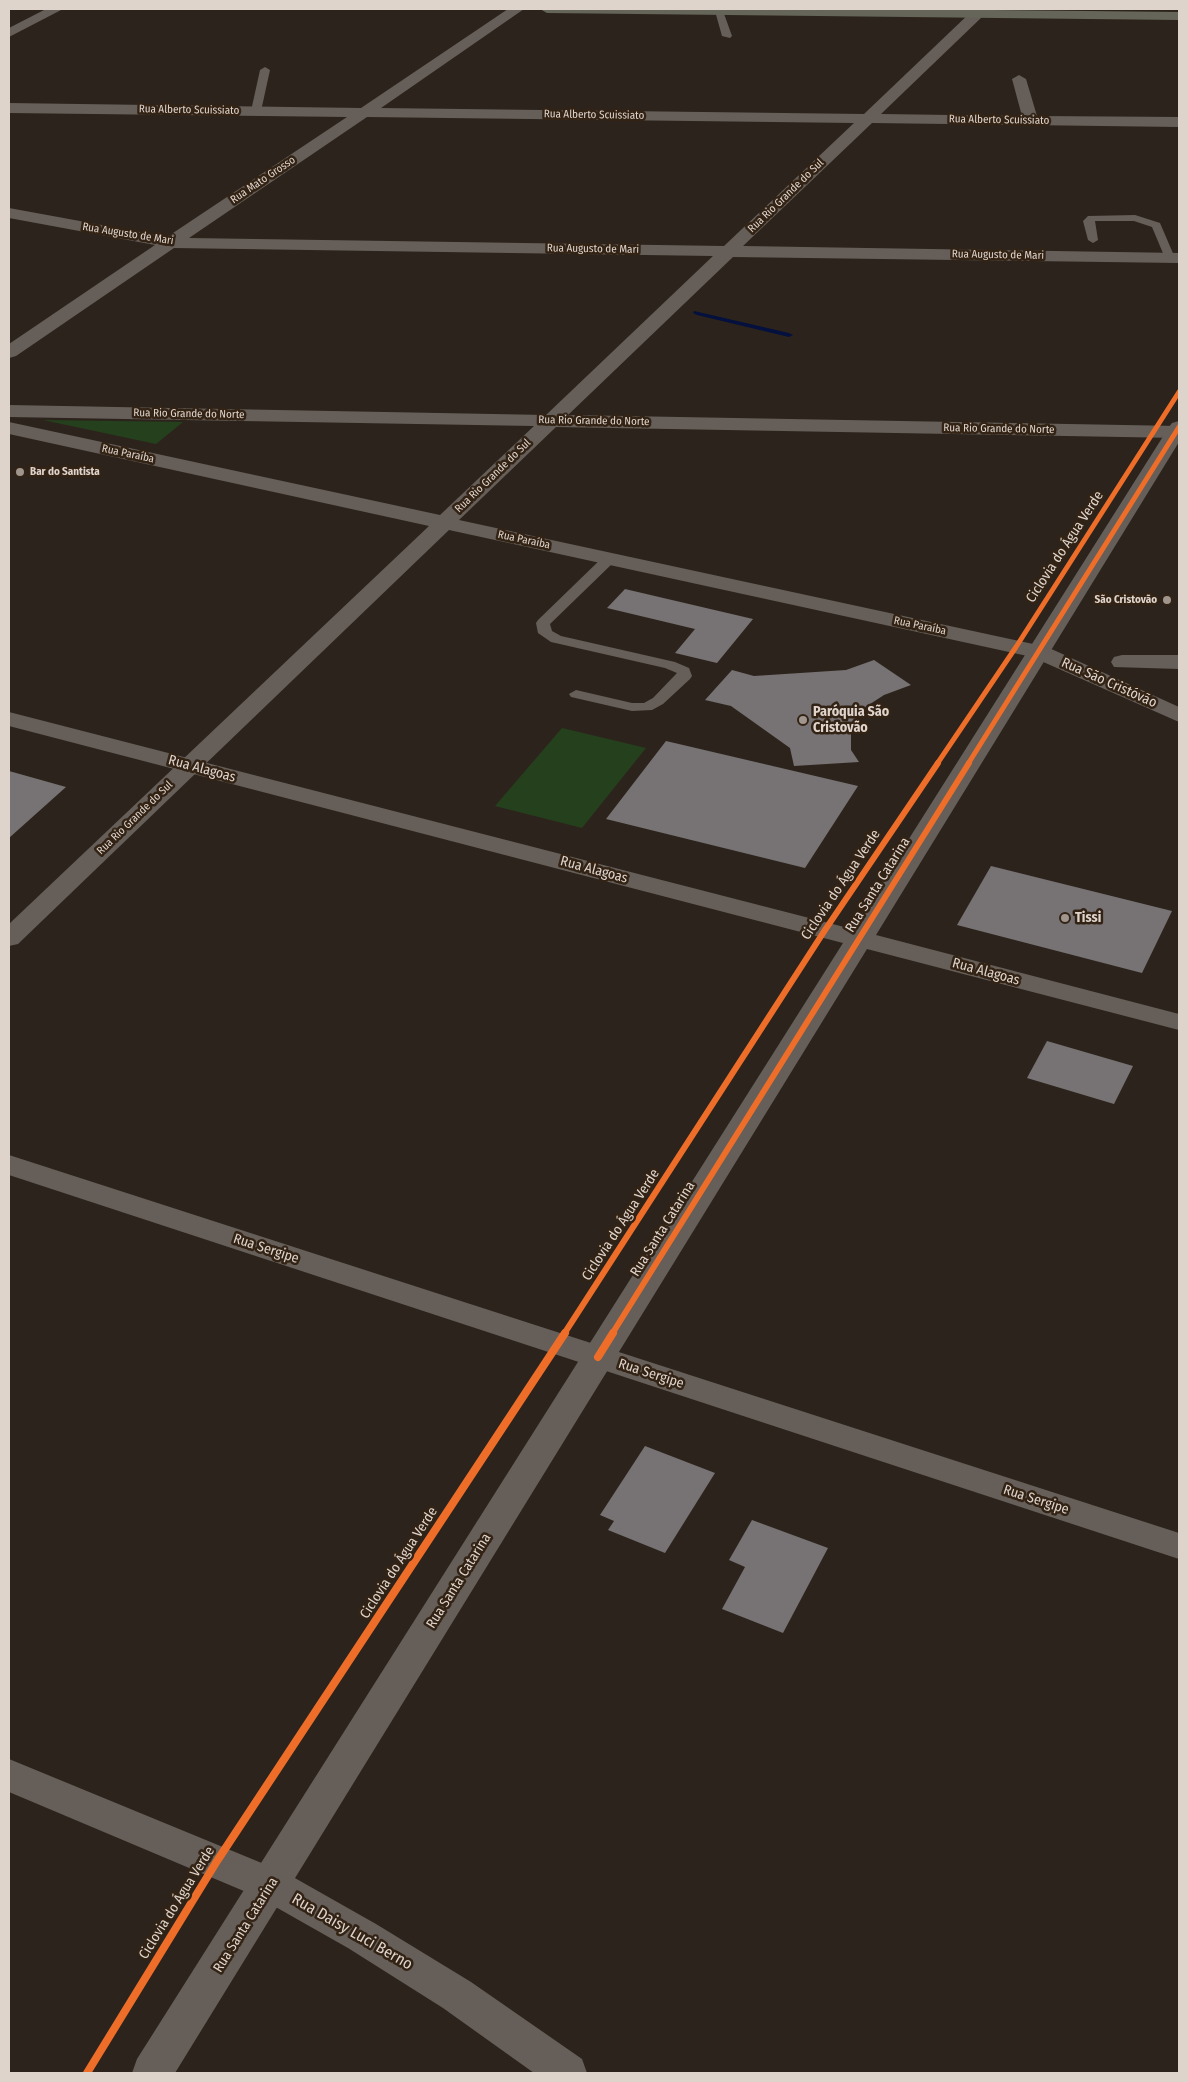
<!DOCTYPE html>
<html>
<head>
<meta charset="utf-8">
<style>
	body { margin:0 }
	#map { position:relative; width:1188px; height:2082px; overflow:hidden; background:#2c241c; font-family:"Fira Sans Condensed",sans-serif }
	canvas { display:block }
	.frame { position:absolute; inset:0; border:10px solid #dfd4cc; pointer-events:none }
</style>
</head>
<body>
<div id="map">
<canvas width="1188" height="2082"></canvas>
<div class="frame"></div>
</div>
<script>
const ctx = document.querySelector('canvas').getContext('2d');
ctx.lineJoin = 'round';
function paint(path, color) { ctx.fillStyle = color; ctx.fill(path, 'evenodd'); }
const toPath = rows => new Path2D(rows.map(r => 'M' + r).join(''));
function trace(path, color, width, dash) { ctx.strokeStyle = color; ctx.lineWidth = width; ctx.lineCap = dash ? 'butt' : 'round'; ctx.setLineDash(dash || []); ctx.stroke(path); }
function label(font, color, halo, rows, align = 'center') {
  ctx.font = font + ' "Fira Sans Condensed",sans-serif'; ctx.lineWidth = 5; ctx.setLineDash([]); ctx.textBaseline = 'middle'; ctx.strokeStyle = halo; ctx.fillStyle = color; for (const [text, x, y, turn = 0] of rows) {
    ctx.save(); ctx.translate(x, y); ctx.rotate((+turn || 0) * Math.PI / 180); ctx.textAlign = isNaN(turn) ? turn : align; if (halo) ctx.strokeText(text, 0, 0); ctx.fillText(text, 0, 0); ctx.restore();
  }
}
const green = toPath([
	[43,420,183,422,156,444],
	[562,728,646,748,582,828,495,806]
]);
const stream = toPath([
	[694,311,789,333,793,335,789,337,697,315,693,313,694,311]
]);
const building = toPath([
	[625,589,753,619,717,663,675,653,695,629,607,608],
	[874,660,911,685,884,695,861,710,851,730,851,750,859,762,794,766,790,748,731,706,705,700,732,670,754,676,846,670],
	[666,741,858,786,805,868,606,819],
	[9,771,66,787,9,838],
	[991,866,1172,911,1142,973,957,925],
	[1047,1041,1133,1066,1114,1104,1027,1078],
	[645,1446,715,1473,665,1553,608,1530,614,1521,600,1515],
	[752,1520,828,1548,783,1633,722,1609,745,1567,729,1560]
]);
const service = toPath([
	[717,9,723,11,732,36,730,38,722,36,715,11,717,9],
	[265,67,270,70,261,111,256,114,251,111,260,70,265,67],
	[1135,215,1160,223,1175,258,1174,260,1166,260,1165,258,1152,227,1134,221,1095,221,1098,240,1093,243,1088,240,1083,221,1088,216,1135,215],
	[609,555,616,559,614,562,550,624,552,631,561,636,675,662,689,668,692,676,690,679,663,704,652,710,632,711,571,697,569,694,576,690,632,703,644,703,653,698,677,673,665,668,551,642,538,633,536,623,538,620,604,556,609,555]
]);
const minor = toPath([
	[46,9,63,9,9,37,9,28,46,9],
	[508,9,524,9,381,108,864,114,972,11,977,10,984,14,982,17,881,114,1022,116,1012,79,1019,75,1026,79,1037,116,1179,117,1179,127,872,123,743,246,1179,253,1179,263,733,257,568,415,1179,426,1179,438,556,427,459,520,1047,647,1179,707,1179,722,1032,657,449,530,18,944,9,946,9,924,429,526,9,434,9,422,440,515,534,426,9,417,9,405,546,415,713,256,174,248,16,356,9,358,9,344,155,245,9,218,9,208,167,237,347,117,9,113,9,103,361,108,508,9],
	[367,117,854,123,724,246,189,238,367,117],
	[1122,655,1179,655,1179,669,1114,667,1111,662,1114,657,1122,655],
	[9,1155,1179,1533,1179,1559,9,1175,9,1155],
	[9,1759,286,1873,376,1924,471,1982,582,2059,587,2073,534,2073,443,2008,348,1948,258,1897,9,1792,9,1759]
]);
const tertiary = toPath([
	[1179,421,1179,442,876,935,1179,1014,1179,1030,867,949,175,2073,132,2073,137,2059,843,943,9,726,9,712,852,929,1169,427,1172,423,1179,421]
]);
const primary = toPath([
	[540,9,903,9,1179,12,1179,20,547,13,540,9]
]);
const cyclewayFar2 = toPath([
	[937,764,1016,647,1179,392],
	[968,764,1179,427]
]);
const cyclewayFar1 = toPath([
	[564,1334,825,930,938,763],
	[612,1334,969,763]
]);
const cycleway = toPath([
	[598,1357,613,1333],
	[87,2073,217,1861,565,1333]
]);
const markers = [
	[20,472,5,"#a0968e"],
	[1167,600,5,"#a0968e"],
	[803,720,5,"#a0968e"],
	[1065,918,5,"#a0968e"]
];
const farStreetnames = [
	["Rua Alberto Scuissiato",189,110,1],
	["Rua Alberto Scuissiato",594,115,1],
	["Rua Alberto Scuissiato",999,120,1],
	["Rua Mato Grosso",263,180,-34],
	["Rua Rio Grande do Sul",786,196,-44],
	["Rua Augusto de Mari",128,234,9],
	["Rua Augusto de Mari",593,249,1],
	["Rua Augusto de Mari",998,255,1],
	["Rua Rio Grande do Norte",189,414,1],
	["Rua Rio Grande do Norte",594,421,1],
	["Rua Rio Grande do Norte",999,429,1],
	["Rua Paraíba",128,454,12],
	["Rua Rio Grande do Sul",493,476,-44],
	["Rua Paraíba",524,540,12],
	["Rua Paraíba",920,626,12],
	["Rua Rio Grande do Sul",135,818,-44]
];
const farPoinames = [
	["Bar do Santista",30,472],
	["São Cristovão",1157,600,"right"]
];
const streetNames = [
	["Ciclovia do Água Verde",1065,547,-57],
	["Rua São Cristóvão",1109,683,24],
	["Rua Alagoas",202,769,15],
	["Rua Alagoas",594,870,15],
	["Ciclovia do Água Verde",841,885,-56],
	["Rua Santa Catarina",878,885,-58],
	["Rua Alagoas",986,972,15],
	["Ciclovia do Água Verde",621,1225,-57],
	["Rua Santa Catarina",663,1229,-58],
	["Rua Sergipe",266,1249,18],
	["Rua Sergipe",651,1374,18],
	["Rua Sergipe",1036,1500,18],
	["Ciclovia do Água Verde",399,1563,-57],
	["Rua Santa Catarina",459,1581,-58],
	["Ciclovia do Água Verde",177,1903,-58],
	["Rua Santa Catarina",246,1925,-58]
];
const poiNames = [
	["Paróquia São",813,712],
	["Cristovão",813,728],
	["Tissi",1075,918]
];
const nearStreetnames = [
	["Rua Daisy Luci Berno",352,1932,30]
];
paint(green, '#25401c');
paint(stream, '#04103e');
paint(building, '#777273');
paint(service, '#665f59');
paint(minor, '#665f59');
paint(tertiary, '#665f59');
paint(primary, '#65655a');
trace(cyclewayFar2, '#ee6e29', 5);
trace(cyclewayFar1, '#ee6e29', 6);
trace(cycleway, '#ee6e29', 8);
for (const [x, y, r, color] of markers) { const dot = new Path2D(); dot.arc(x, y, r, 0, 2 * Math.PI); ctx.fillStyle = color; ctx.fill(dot); trace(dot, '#332315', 2); }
label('11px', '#dfd4cc', '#332315', farStreetnames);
label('bold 11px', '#dfd4cc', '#332315', farPoinames, 'left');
label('14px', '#dfd4cc', '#332315', streetNames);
label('bold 14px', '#dfd4cc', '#332315', poiNames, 'left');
label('16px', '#dfd4cc', '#332315', nearStreetnames);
</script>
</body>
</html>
